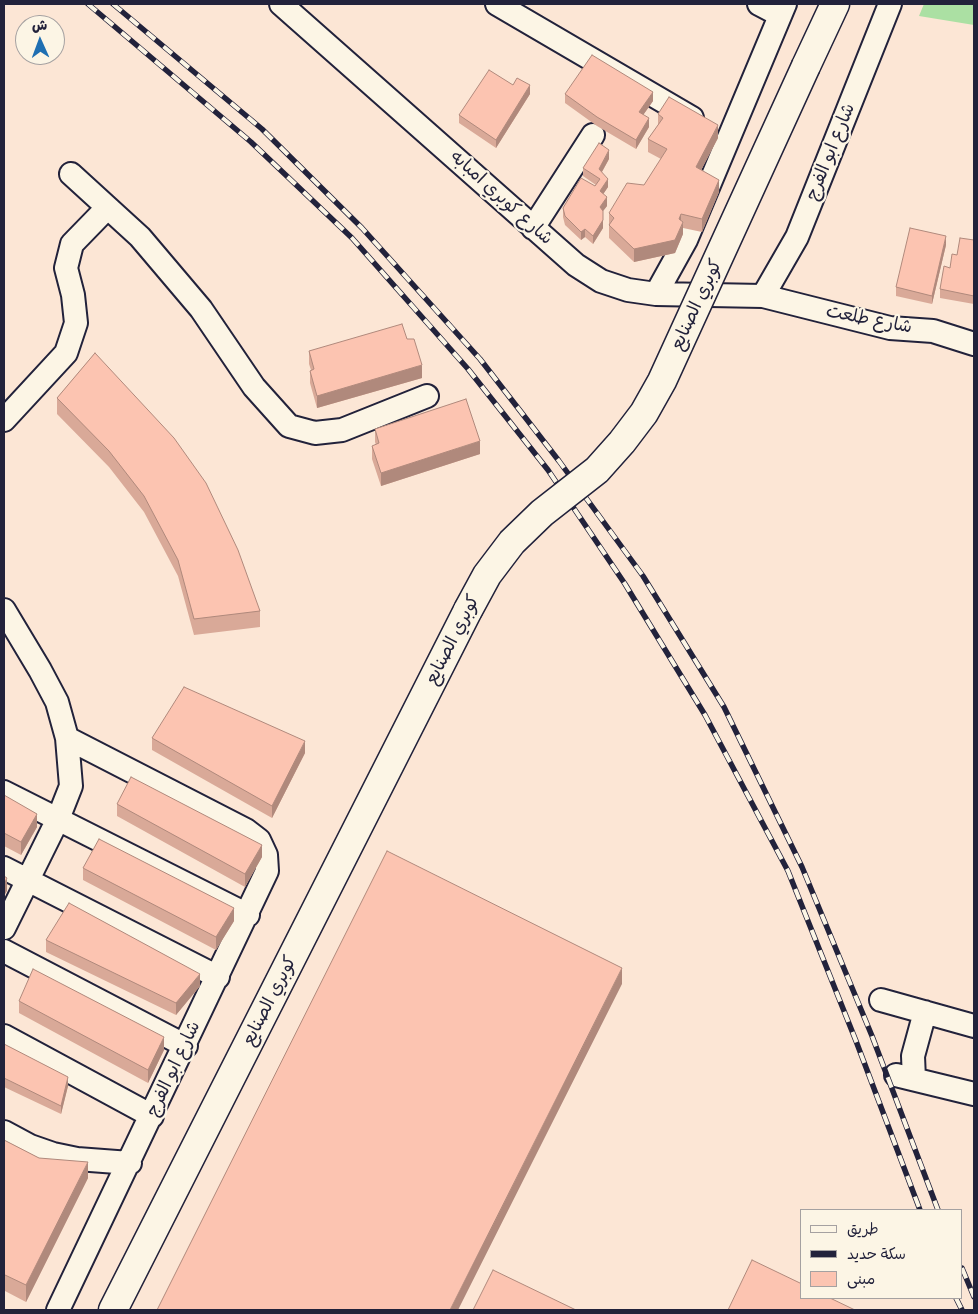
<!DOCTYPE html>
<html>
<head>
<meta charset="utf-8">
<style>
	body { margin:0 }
	#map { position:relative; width:978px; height:1314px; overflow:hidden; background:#fce6d5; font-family:Sriracha,"Playpen Sans Arabic",sans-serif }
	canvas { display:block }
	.frame { position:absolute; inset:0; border:5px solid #22223b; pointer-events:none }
	.legend { position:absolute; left:800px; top:1209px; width:162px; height:90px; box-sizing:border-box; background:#fcf5e5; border:1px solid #a5a1a1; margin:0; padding:6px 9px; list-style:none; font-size:15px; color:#22223b }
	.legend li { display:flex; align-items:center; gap:10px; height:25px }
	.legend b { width:25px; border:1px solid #a5a1a1 }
	.north { position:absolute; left:15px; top:15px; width:50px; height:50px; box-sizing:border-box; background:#fcf5e5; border:1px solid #a5a1a1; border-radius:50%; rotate:358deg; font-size:14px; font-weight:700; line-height:20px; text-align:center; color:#22223b }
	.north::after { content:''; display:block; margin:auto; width:18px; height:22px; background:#1f6fb2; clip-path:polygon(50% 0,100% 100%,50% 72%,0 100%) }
</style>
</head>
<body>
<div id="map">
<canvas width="978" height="1314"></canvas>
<div class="frame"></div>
<ul class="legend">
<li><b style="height:6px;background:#fcf5e5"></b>طريق</li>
<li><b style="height:6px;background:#22223b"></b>سكة حديد</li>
<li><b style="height:14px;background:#fcc4b1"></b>مبنى</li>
</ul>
<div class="north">ش</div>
</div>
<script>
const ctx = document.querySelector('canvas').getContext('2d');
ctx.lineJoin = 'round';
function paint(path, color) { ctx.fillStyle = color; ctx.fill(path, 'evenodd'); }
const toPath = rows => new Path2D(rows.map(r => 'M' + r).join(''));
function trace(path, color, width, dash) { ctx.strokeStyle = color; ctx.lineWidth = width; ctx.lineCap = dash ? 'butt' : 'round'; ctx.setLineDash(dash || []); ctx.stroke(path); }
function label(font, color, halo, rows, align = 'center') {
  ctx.font = font + ' Sriracha,"Playpen Sans Arabic",sans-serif'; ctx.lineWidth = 4.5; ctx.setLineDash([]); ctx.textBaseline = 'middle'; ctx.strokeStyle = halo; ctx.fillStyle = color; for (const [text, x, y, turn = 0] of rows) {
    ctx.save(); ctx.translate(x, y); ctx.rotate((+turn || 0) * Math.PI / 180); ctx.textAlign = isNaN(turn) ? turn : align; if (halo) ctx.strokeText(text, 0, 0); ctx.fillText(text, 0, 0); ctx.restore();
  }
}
const green = toPath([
	[924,4,974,4,974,25,919,16]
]);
const street = toPath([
	[281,4,576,265,601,281,628,290,656,294,763,296,890,328,933,331,974,344],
	[497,4,692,118],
	[759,4,780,15],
	[71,174,140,237,201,309,254,387,289,426,315,433,342,430,427,396],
	[533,228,593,135],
	[656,294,686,240,785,4],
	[763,296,797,237,890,4],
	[4,420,66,353,76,323,73,295,66,268,72,244,107,208],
	[4,610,40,670,57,702,67,738,71,786,58,819,4,928],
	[4,792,248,915],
	[4,868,218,977],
	[4,951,186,1046],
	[881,1000,974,1026],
	[4,1036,152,1116],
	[896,1075,974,1094],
	[914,1079,913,1056,925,1012],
	[4,1132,30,1146,53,1154,77,1159,130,1163],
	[58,1310,267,871,266,855,259,840,246,830,67,738]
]);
const primary = toPath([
	[806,66,835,4],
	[113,1310,468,610]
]);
const rail = toPath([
	[88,4,251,142,352,238,468,369,548,470,625,584,705,715,788,871,856,1041,920,1210],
	[113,4,262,129,362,228,480,359,559,461,643,576,724,707,802,867,872,1036,938,1210],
	[962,1268,974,1297],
	[956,1298,962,1310]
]);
const primaryBridge = toPath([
	[468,610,487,575,512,542,542,513,597,470,622,442,644,413,662,381,806,66]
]);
const wall = toPath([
	[513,85,530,94,496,148,459,123,459,115],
	[565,94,653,101,643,115,649,127,636,149,597,126,565,103],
	[658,114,718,138,701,170,719,192,702,232,683,228,683,234,675,253,634,262,609,238,609,213,644,185,661,159,648,152,648,139,658,125],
	[609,159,602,172,608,187,603,194,607,206,603,211,603,228,593,244,585,237,581,240,565,225,563,217,563,208,596,185,583,176,583,168],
	[974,240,974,304,940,298,940,289,957,255],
	[946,245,932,304,896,296,896,287],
	[407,339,422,378,317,408,310,383,310,371,311,370,309,364,309,351],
	[95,353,260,611,260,627,194,635,178,576,144,512,109,467,57,414,57,398],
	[375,429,480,454,381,486,372,459,372,446,376,445,375,442],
	[152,738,305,753,272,818,152,750],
	[4,795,37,827,21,855,4,846],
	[117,804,262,857,245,887,117,816],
	[83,868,234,921,216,950,83,880],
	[46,940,200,986,176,1015,46,952],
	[19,1001,164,1050,148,1083,19,1013],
	[4,1044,68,1086,61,1114,4,1087],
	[4,1140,39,1158,88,1178,26,1302,5,1291,4,1294]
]);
const shadedWall = toPath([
	[530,85,530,94,496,148,496,140],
	[653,92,653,101,639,121,639,112],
	[649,118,649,127,636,149,636,140],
	[718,125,718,138,696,180,696,167],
	[609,150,609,159,599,177,599,169],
	[608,179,608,187,600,199,600,191],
	[719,180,719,192,702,232,702,219],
	[607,197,607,206,600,215,600,207],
	[603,211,603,228,593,244,593,236],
	[681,214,681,228,683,222,683,234,675,253,634,262,634,249,679,219],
	[585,229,585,237,581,240,581,232],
	[946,236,946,245,932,304,932,296],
	[422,365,422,378,317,408,317,396],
	[480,441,480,454,381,486,381,473],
	[305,741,305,753,272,818,272,806],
	[37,814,37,827,21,855,21,842],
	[262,845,262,857,245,887,245,874],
	[7,878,7,891,4,896,4,884],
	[234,908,234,921,216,950,216,937],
	[622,968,622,984,458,1310,450,1310],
	[200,974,200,986,176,1015,176,1003],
	[164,1037,164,1050,148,1083,148,1070],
	[68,1077,68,1086,61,1114,61,1106],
	[88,1162,88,1178,26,1302,26,1285],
	[5,1275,5,1291,4,1294,4,1277]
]);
const building = toPath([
	[592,55,653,92,639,112,649,118,636,140,597,117,565,94,592,55],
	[489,70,513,85,517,78,530,85,496,140,459,115,489,70],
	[669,97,718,125,696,167,719,180,702,219,681,214,679,219,683,222,675,240,634,249,609,225,614,218,609,213,627,183,644,185,667,149,648,139,663,118,658,114,669,97],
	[599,143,609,150,599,169,608,179,600,191,607,197,600,207,603,211,603,220,593,236,585,229,581,232,565,216,563,208,581,178,595,186,600,179,583,168,599,143],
	[910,228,946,236,932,296,896,287,910,228],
	[960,238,974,240,974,296,940,289,944,266,950,268,952,254,957,255,960,238],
	[402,324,407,339,414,339,422,365,317,396,310,371,314,369,309,351,402,324],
	[95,353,174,438,206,483,238,550,260,611,194,619,178,560,144,496,109,451,57,398,95,353],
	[466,399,480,441,381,473,372,446,379,443,375,429,466,399],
	[184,687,305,741,272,806,152,738,184,687],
	[131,777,262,845,245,874,117,804,131,777],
	[4,795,37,814,21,842,4,833,4,795],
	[99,839,234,908,216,937,83,868,99,839],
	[387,851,622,968,450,1310,157,1310,387,851],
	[4,876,7,878,4,884,4,876],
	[69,903,200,974,176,1003,46,940,69,903],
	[33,969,164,1037,148,1070,19,1001,33,969],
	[4,1044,68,1077,61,1106,4,1078,4,1044],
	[4,1140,39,1158,88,1162,26,1285,5,1275,4,1277,4,1140],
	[752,1260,802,1284,802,1298,830,1298,855,1310,728,1310,752,1260],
	[493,1270,576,1310,473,1310,493,1270]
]);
const streetNames = [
	["شارع ابو الفرج",831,152,-68],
	["شارع كوبري امبابه",501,198,42],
	["كوبري الصنايع",697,305,-65],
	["شارع طلعت",869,320,11],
	["كوبري الصنايع",453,640,-63],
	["كوبري الصنايع",270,1001,-63],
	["شارع ابو الفرج",174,1069,-65]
];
paint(green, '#abe0a3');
trace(street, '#22223b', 26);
trace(primary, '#22223b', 31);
trace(street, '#fcf5e5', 22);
trace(primary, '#fcf5e5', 28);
trace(rail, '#22223b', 5.5);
trace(rail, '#fcf5e5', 4, [11]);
trace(primaryBridge, '#22223b', 31, []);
trace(primaryBridge, '#fcf5e5', 28);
paint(wall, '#d9a998');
paint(shadedWall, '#b0897c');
paint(building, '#fcc4b1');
trace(building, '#b0897c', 1);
label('18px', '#22223b', '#fcf5e5', streetNames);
</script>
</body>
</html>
